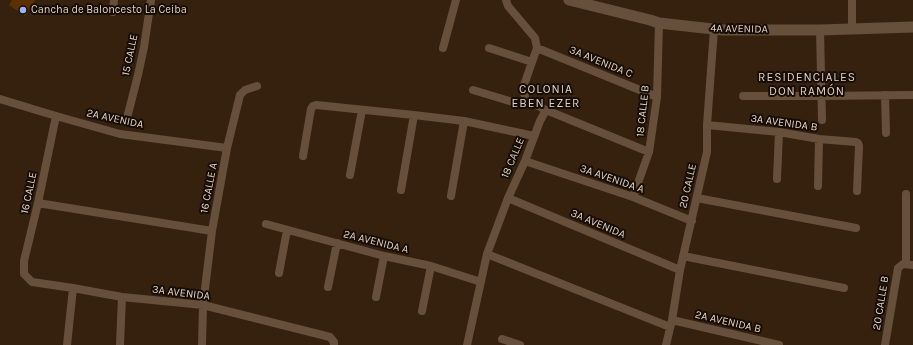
<!DOCTYPE html>
<html>
<head>
<meta charset="utf-8">
<style>
	body { margin:0 }
	canvas { display:block; background:#36210e }
</style>
</head>
<body>
<canvas width="913" height="345"></canvas>
<script>
const ctx = document.querySelector('canvas').getContext('2d');
ctx.lineJoin = 'round';
function paint(path, color) { ctx.fillStyle = color; ctx.fill(path, 'evenodd'); }
const toPath = rows => new Path2D(rows.map(r => 'M' + r).join(''));
function trace(path, color, width, dash) { ctx.strokeStyle = color; ctx.lineWidth = width; ctx.lineCap = dash ? 'butt' : 'round'; ctx.setLineDash(dash || []); ctx.stroke(path); }
function label(font, color, halo, rows, align = 'center') {
  ctx.font = font + ' Karla,sans-serif'; ctx.lineWidth = 4; ctx.setLineDash([]); ctx.textBaseline = 'middle'; ctx.strokeStyle = halo; ctx.fillStyle = color; for (const [text, x, y, turn = 0] of rows) {
    ctx.save(); ctx.translate(x, y); ctx.rotate((+turn || 0) * Math.PI / 180); ctx.textAlign = isNaN(turn) ? turn : align; if (halo) ctx.strokeText(text, 0, 0); ctx.fillText(text, 0, 0); ctx.restore();
  }
}
const green = toPath([
	[12,0,35,0,25,16,9,5]
]);
const street = toPath([
	[852,0,852,28],
	[113,12,114,0],
	[820,30,822,120],
	[443,48,456,0],
	[489,48,532,62],
	[537,48,657,97],
	[473,90,516,103,522,102,526,100],
	[885,95,886,133],
	[743,96,821,96,913,95],
	[0,99,56,116,120,134,227,148],
	[546,110,649,152],
	[128,114,138,75,144,47,151,0],
	[56,116,38,203,24,261,24,274,32,282,73,288,122,297,203,305,330,337,334,342,334,345],
	[707,125,779,132,819,139,856,142,858,143,859,146,857,191],
	[303,156,311,109,313,106,316,105,414,115,464,121,534,136],
	[525,161,633,197,692,221],
	[350,175,362,110],
	[777,179,779,132],
	[818,186,819,139],
	[401,190,414,115],
	[906,194,906,264],
	[451,196,464,121],
	[633,197,649,152,657,97,659,23],
	[508,198,680,270],
	[697,198,856,228],
	[38,203,212,231],
	[266,224,384,256,431,266,481,282],
	[487,254,670,327],
	[683,256,844,288],
	[279,273,287,230],
	[328,287,337,243],
	[376,297,384,256],
	[422,311,431,266],
	[672,320,779,345],
	[502,339,520,345],
	[67,345,73,288],
	[120,345,122,297],
	[202,345,203,305,212,231,227,148,240,95,245,90,257,86],
	[467,345,487,254,508,198,525,161,540,121,546,110,526,100,524,93,524,85,537,48,535,38,508,6,506,0],
	[666,345,672,320,680,270,707,152,707,125,714,29],
	[885,345,898,268,903,264,913,265]
]);
const secondary = toPath([
	[569,0,650,20,659,23,722,30,820,30,913,27]
]);
const markers = [
	[23,10,4,"#9fb3fd"]
];
const poiNames = [
	["Cancha de Baloncesto La Ceiba",31,10]
];
const streetNames = [
	["4A AVENIDA",739,29,1],
	["15 CALLE",130,55,-78],
	["3A AVENIDA C",601,62,22],
	["18 CALLE B",643,111,-84],
	["2A AVENIDA",115,119,12],
	["3A AVENIDA B",784,123,8],
	["18 CALLE",513,158,-67],
	["3A AVENIDA A",612,179,19],
	["20 CALLE",688,186,-77],
	["16 CALLE A",209,188,-79],
	["16 CALLE",29,193,-78],
	["3A AVENIDA",598,224,23],
	["2A AVENIDA A",376,242,14],
	["3A AVENIDA",181,293,7],
	["20 CALLE B",881,303,-81],
	["2A AVENIDA B",728,322,13]
];
const neighbourhoodNames = [
	["RESIDENCIALES",807,78],
	["DON RAMÓN",807,92],
	["COLONIA",546,90],
	["EBEN EZER",546,104]
];
paint(green, '#5b3100');
trace(street, '#67503b', 8);
trace(secondary, '#67503b', 11);
for (const [x, y, r, color] of markers) { const dot = new Path2D(); dot.arc(x, y, r, 0, 2 * Math.PI); ctx.fillStyle = color; ctx.fill(dot); trace(dot, '#170d06', 1.5); }
label('11px', '#dfd0c5', '#170d06', poiNames, 'left');
label('11px', '#dfd0c5', '#170d06', streetNames);
ctx.letterSpacing = '1px';
label('12px', '#dfd0c5', '#170d06', neighbourhoodNames);
ctx.letterSpacing = '0px';
</script>
</body>
</html>
